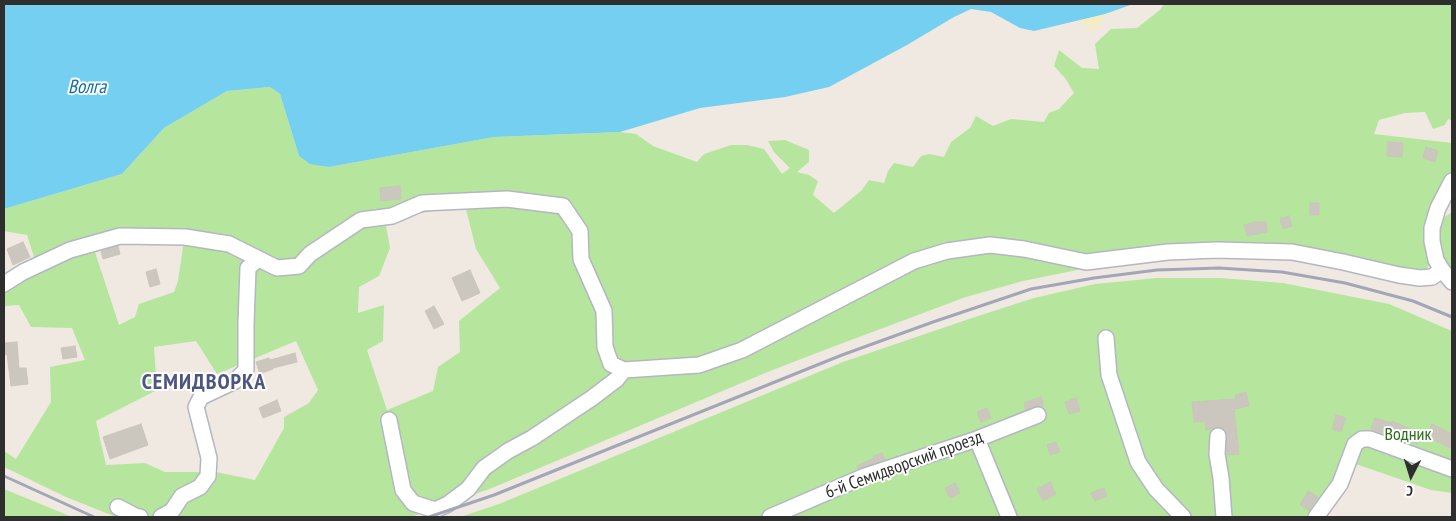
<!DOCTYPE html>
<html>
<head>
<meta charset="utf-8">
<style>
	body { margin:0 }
	#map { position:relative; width:1456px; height:521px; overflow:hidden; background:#efe9e1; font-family:"PT Sans Narrow",sans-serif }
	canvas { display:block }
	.frame { position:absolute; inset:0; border:5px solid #2e2e2e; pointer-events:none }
	.north { position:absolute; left:1386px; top:451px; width:50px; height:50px; -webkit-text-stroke:4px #fff; paint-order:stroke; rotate:185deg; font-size:14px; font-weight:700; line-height:20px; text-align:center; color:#2e2e2e }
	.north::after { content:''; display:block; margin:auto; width:18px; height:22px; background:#2e2e2e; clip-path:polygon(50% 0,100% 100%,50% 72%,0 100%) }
</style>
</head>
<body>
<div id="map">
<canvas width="1456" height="521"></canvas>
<div class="frame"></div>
<div class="north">С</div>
</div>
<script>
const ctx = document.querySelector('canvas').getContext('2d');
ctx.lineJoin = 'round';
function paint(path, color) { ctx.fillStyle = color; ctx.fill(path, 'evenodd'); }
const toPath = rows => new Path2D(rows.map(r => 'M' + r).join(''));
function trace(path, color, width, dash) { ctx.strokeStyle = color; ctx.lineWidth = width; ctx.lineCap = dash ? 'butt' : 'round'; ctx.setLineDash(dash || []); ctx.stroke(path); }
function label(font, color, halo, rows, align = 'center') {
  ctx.font = font + ' "PT Sans Narrow",sans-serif'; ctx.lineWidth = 4; ctx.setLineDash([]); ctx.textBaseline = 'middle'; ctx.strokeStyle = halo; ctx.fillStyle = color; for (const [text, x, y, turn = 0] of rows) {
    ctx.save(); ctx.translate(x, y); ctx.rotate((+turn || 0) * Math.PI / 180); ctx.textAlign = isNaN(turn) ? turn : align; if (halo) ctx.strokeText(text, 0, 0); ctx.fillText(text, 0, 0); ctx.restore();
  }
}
const green = toPath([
	[1164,4,1452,4,1452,121,1448,119,1445,125,1433,129,1425,112,1405,113,1379,120,1374,134,1452,143,1452,172,1434,206,1431,260,1427,269,1416,274,1288,248,1152,259,1087,268,1023,281,966,297,835,346,770,371,492,488,411,517,116,517,66,497,4,467,4,451,16,459,51,402,50,367,85,360,72,328,31,327,19,305,4,306,4,279,35,260,27,235,4,231,4,209,122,174,164,128,227,91,270,87,280,94,299,156,329,167,494,137,620,132,636,134,653,146,697,162,704,154,731,145,747,145,764,149,782,174,790,168,774,152,768,141,785,140,809,150,809,162,797,172,809,175,818,181,813,195,834,213,862,190,869,180,884,183,888,171,894,163,913,167,921,156,929,154,944,157,951,142,970,128,976,116,993,126,1011,119,1044,122,1049,113,1059,109,1074,93,1065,78,1054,66,1059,50,1082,68,1099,69,1095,44,1111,29,1137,28,1160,10],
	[465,205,476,249,500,288,459,321,460,352,438,367,433,391,387,410,367,350,383,341,384,305,358,313,359,287,379,276,390,248,385,220],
	[120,238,184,240,178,281,174,292,139,304,135,317,119,325,93,246],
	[196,341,217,374,296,341,318,390,309,403,284,417,284,428,255,480,216,472,165,472,145,463,106,465,96,421,157,390,154,347],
	[1452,212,1452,274,1443,261,1437,240,1440,220],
	[1157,278,1220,278,1283,283,1389,304,1452,331,1452,493,1431,490,1353,463,1314,517,1011,517,982,445,761,517,460,517,499,504,843,362,975,317,1034,298,1095,284],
	[970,443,1008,517,774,517],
	[4,489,72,517,4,517]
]);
const sand = toPath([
	[1105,14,1098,28,1090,30,1078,20]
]);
const water = toPath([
	[4,4,1133,4,1105,14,1034,31,1020,28,991,12,971,9,954,17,907,45,829,87,785,97,700,108,620,132,494,137,329,167,310,164,299,156,280,94,270,87,227,91,164,128,122,174,4,209]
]);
const building = toPath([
	[1388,142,1403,143,1402,157,1387,156,1388,142],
	[1426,147,1438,151,1435,162,1423,158,1426,147],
	[400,186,401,199,381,201,380,188,400,186],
	[1310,203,1319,203,1319,215,1310,215,1310,203],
	[1289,216,1292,226,1283,229,1280,219,1289,216],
	[1255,222,1266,222,1267,232,1247,236,1244,225,1255,222],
	[23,242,30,257,13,265,7,249,23,242],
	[118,246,120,254,103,259,101,251,118,246],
	[156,269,160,284,150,287,146,272,156,269],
	[470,270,480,293,462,301,452,278,470,270],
	[434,306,444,324,434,329,425,311,434,306],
	[17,342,19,368,26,368,28,384,11,386,7,354,4,355,4,343,17,342],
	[75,346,77,357,63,359,61,348,75,346],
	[295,353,297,362,273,368,273,369,260,374,256,362,269,358,270,360,295,353],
	[1246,392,1249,406,1234,409,1239,454,1227,455,1226,431,1224,428,1219,427,1206,430,1205,421,1194,422,1192,402,1236,399,1235,395,1246,392],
	[1041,397,1044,406,1035,406,1026,410,1024,403,1041,397],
	[1076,398,1080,411,1069,414,1065,402,1076,398],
	[277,400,281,411,263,418,259,408,277,400],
	[987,408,991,418,981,422,977,412,987,408],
	[1336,415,1346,418,1341,432,1332,429,1336,415],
	[1375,418,1391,423,1392,421,1422,434,1417,444,1397,435,1397,437,1371,429,1375,418],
	[141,424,148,445,110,459,103,437,141,424],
	[1432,424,1452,434,1452,449,1426,436,1432,424],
	[1056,442,1060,452,1050,455,1047,445,1056,442],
	[882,453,885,459,858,469,857,466,874,458,873,456,882,453],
	[1050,482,1056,494,1043,501,1037,489,1050,482],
	[955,483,960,493,950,498,945,488,955,483],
	[1104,488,1107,496,1095,501,1091,493,1104,488],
	[1308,491,1318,497,1309,510,1300,505,1308,491]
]);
const minor = toPath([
	[1452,181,1438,208,1432,228,1432,241,1436,260,1442,270,1452,282],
	[4,284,23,272,70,250,120,236,185,237,229,244,277,268,299,266,310,254,361,220,392,216,422,203,507,199,563,206,580,231,581,259,604,311,605,347,611,364,624,370,699,365,742,350,914,261,947,251,990,245,1024,249,1086,262,1168,252,1217,250,1292,252,1343,262,1399,275,1420,278,1432,277,1442,270],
	[1106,338,1109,375,1138,462,1156,489,1183,517],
	[389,420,403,490,413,503,435,510,448,504,468,489,484,468,508,451,532,438,592,398,617,379,624,370],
	[1218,436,1217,454,1221,478,1224,517],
	[977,439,1009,517],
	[118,507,135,516,140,517],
	[161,517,172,511,182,496,200,487,208,476,209,458,196,407,201,397,235,381,246,370,246,324,248,268,258,259],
	[770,517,865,476,977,439,1038,415],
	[1316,517,1340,484,1355,444,1362,439,1370,439,1452,469]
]);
const rail = toPath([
	[4,476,94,517],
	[429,517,494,495,842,355,933,322,1031,289,1094,278,1157,270,1219,268,1282,272,1345,283,1413,301,1452,317]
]);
const parkNames = [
	["Водник",1408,435]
];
const streetNames = [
	["6-й Семидворский проезд",904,465,-20]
];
const waterNames = [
	["Волга",87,88]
];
const districtNames = [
	["СЕМИДВОРКА",204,383]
];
paint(green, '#b6e59e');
paint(sand, '#f3ecc5');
paint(water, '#75cff0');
paint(building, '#cbc7bf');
trace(building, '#cbc5ba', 1);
trace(minor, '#b4b7c1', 18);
trace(minor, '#fff', 15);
trace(rail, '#a3a6b8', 3);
label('18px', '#2c6e1b', '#fff', parkNames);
label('18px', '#2e2e2e', '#fff', streetNames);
label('italic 19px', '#0d6fa3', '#fff', waterNames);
ctx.letterSpacing = '1px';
label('bold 22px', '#4d5680', '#fff', districtNames);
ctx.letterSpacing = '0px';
</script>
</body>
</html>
